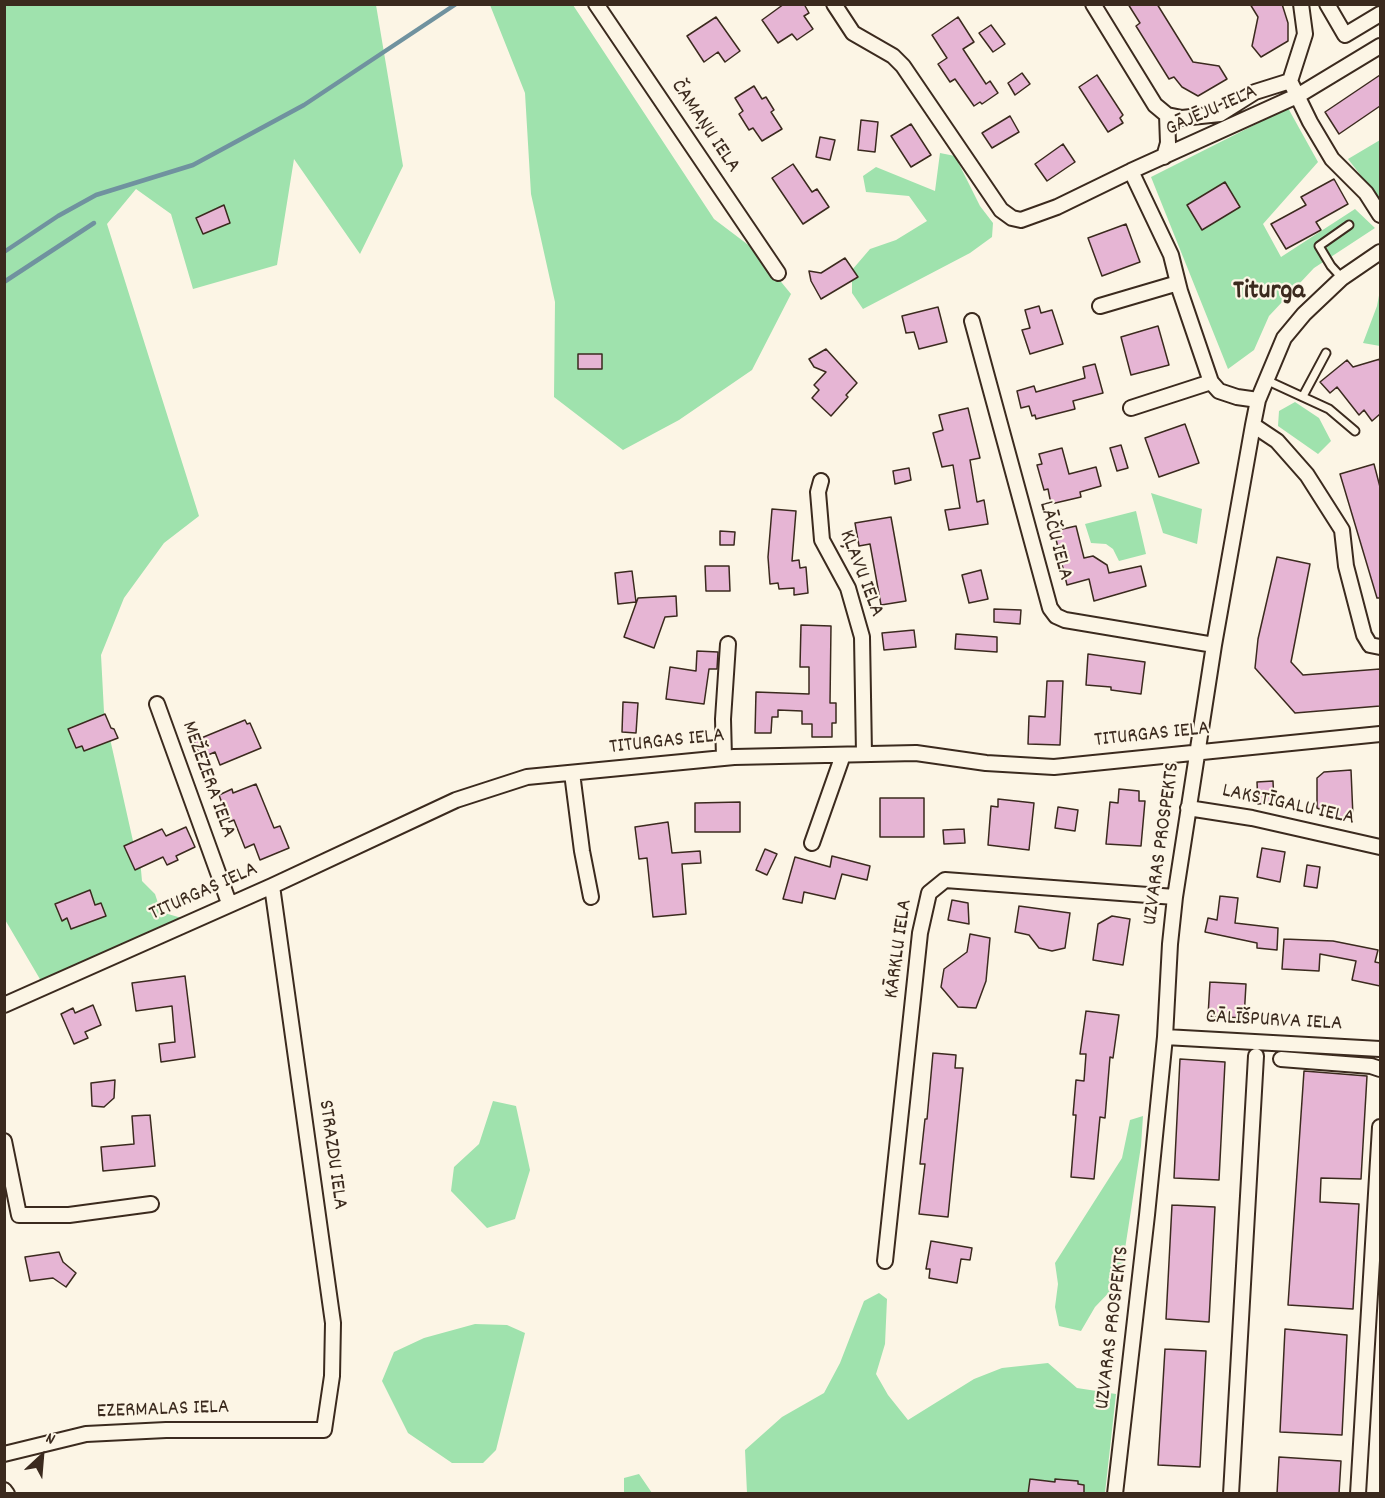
<!DOCTYPE html>
<html>
<head>
<meta charset="utf-8">
<style>
	body { margin:0 }
	#map { position:relative; width:1385px; height:1498px; overflow:hidden; background:#fcf5e5; font-family:Dekko,sans-serif }
	canvas { display:block }
	.frame { position:absolute; inset:0; border:6px solid #3b2a1e; pointer-events:none }
	.north { position:absolute; left:12px; top:1426px; width:60px; height:60px; -webkit-text-stroke:4px #fcf5e5; paint-order:stroke; rotate:26deg; font-size:16px; font-weight:700; line-height:24px; text-align:center; color:#3b2a1e }
	.north::after { content:''; display:block; margin:auto; width:21px; height:27px; background:#3b2a1e; clip-path:polygon(50% 0,100% 100%,50% 72%,0 100%) }
</style>
</head>
<body>
<div id="map">
<canvas width="1385" height="1498"></canvas>
<div class="frame"></div>
<div class="north">N</div>
</div>
<script>
const ctx = document.querySelector('canvas').getContext('2d');
ctx.lineJoin = 'round';
function paint(path, color) { ctx.fillStyle = color; ctx.fill(path, 'evenodd'); }
const toPath = rows => new Path2D(rows.map(r => 'M' + r).join(''));
function trace(path, color, width, dash) { ctx.strokeStyle = color; ctx.lineWidth = width; ctx.lineCap = dash ? 'butt' : 'round'; ctx.setLineDash(dash || []); ctx.stroke(path); }
function label(font, color, halo, rows, align = 'center') {
  ctx.font = font + ' Dekko,sans-serif'; ctx.lineWidth = 4.5; ctx.setLineDash([]); ctx.textBaseline = 'middle'; ctx.strokeStyle = halo; ctx.fillStyle = color; for (const [text, x, y, turn = 0] of rows) {
    ctx.save(); ctx.translate(x, y); ctx.rotate((+turn || 0) * Math.PI / 180); ctx.textAlign = isNaN(turn) ? turn : align; if (halo) ctx.strokeText(text, 0, 0); ctx.fillText(text, 0, 0); ctx.restore();
  }
}
const green = toPath([
	[4,5,376,5,403,166,360,254,294,159,277,265,193,289,171,214,136,189,107,224,199,516,164,543,124,598,101,655,104,712,133,841,140,859,142,881,155,894,161,912,192,921,44,986,4,918],
	[490,5,573,5,714,219,755,250,791,294,752,370,679,420,623,450,554,397,555,302,531,194,525,93],
	[1288,108,1318,162,1263,224,1281,257,1355,209,1375,228,1314,268,1269,316,1254,350,1228,369,1151,177],
	[1380,140,1380,200,1348,159],
	[940,153,955,156,980,206,993,223,992,237,970,253,863,309,852,293,852,270,870,249,896,240,927,221,909,196,866,192,863,176,876,167,935,191],
	[1380,290,1380,346,1363,343,1377,306],
	[1295,402,1319,418,1331,441,1318,454,1278,426,1279,411],
	[1151,493,1202,509,1197,544,1163,533],
	[1136,511,1146,554,1119,561,1113,549,1106,544,1091,543,1085,524],
	[493,1101,516,1106,530,1170,515,1219,487,1228,451,1191,454,1167,479,1144],
	[1143,1116,1141,1146,1120,1281,1095,1307,1081,1331,1059,1326,1055,1307,1058,1284,1055,1263,1122,1158,1130,1120],
	[879,1293,887,1299,885,1344,876,1374,888,1395,908,1420,974,1379,1002,1368,1048,1363,1077,1388,1116,1394,1105,1493,747,1493,745,1450,782,1417,824,1393,840,1363,864,1301],
	[475,1324,507,1325,525,1333,496,1450,483,1463,452,1463,408,1433,382,1381,394,1352,424,1338],
	[639,1474,652,1493,624,1493,624,1478]
]);
const stream = toPath([
	[4,252,58,216,96,195,193,165,304,105,456,4],
	[4,282,94,223]
]);
const building = toPath([
	[784,4,804,4,809,13,804,16,813,29,797,40,792,34,778,43,762,20,784,4],
	[1128,4,1157,4,1193,62,1219,66,1227,79,1198,96,1182,87,1174,77,1169,79,1136,26,1140,23,1128,4],
	[1250,4,1282,4,1288,23,1288,41,1261,57,1252,46,1258,17,1250,4],
	[716,17,740,51,725,62,718,52,704,62,687,36,716,17],
	[958,17,974,42,963,49,986,84,990,81,998,93,982,104,980,102,974,106,955,79,950,82,938,64,947,58,932,35,958,17],
	[991,25,1005,44,993,52,979,33,991,25],
	[1022,73,1030,84,1015,95,1008,83,1022,73],
	[1097,75,1123,115,1120,118,1123,123,1108,132,1079,87,1097,75],
	[1380,75,1380,106,1339,134,1325,112,1380,75],
	[754,86,762,99,766,97,774,110,771,112,782,129,762,141,753,128,749,130,739,114,743,111,735,98,754,86],
	[1010,116,1019,132,992,148,982,133,1010,116],
	[861,120,878,122,875,152,858,150,861,120],
	[911,124,931,155,911,167,891,136,911,124],
	[820,137,835,140,830,160,816,157,820,137],
	[1063,144,1075,162,1047,181,1035,164,1063,144],
	[793,164,812,192,817,189,829,207,803,224,772,178,793,164],
	[1334,179,1348,204,1316,222,1321,230,1286,249,1271,224,1306,205,1301,197,1334,179],
	[1225,182,1240,207,1202,230,1187,205,1225,182],
	[224,205,230,223,203,234,196,218,224,205],
	[1126,224,1140,262,1102,276,1088,238,1126,224],
	[845,258,858,277,821,299,811,281,809,271,821,273,845,258],
	[1039,306,1041,313,1052,310,1063,344,1030,354,1022,330,1030,328,1025,310,1039,306],
	[938,307,947,342,919,349,914,332,906,333,902,316,938,307],
	[1158,326,1169,365,1131,375,1121,337,1158,326],
	[826,349,857,383,846,395,848,397,831,416,812,398,819,390,814,385,826,372,814,367,809,359,826,349],
	[578,354,602,354,602,369,578,369,578,354],
	[1380,359,1380,414,1372,421,1364,410,1359,415,1337,387,1330,393,1320,382,1347,360,1353,367,1380,359],
	[1095,364,1103,393,1073,401,1075,409,1036,419,1035,415,1032,416,1029,406,1021,408,1017,391,1034,386,1036,392,1085,378,1083,367,1095,364],
	[968,408,980,458,970,460,977,502,984,500,988,524,949,530,945,510,960,508,953,465,942,467,933,433,943,430,939,415,968,408],
	[1185,424,1199,463,1159,477,1145,438,1185,424],
	[1121,445,1128,468,1117,471,1110,448,1121,445],
	[1062,448,1069,474,1096,467,1101,486,1080,492,1081,497,1051,504,1048,489,1044,490,1037,465,1042,464,1039,454,1062,448],
	[1374,464,1380,487,1380,598,1377,598,1340,474,1374,464],
	[909,468,911,480,895,484,893,471,909,468],
	[772,509,796,511,792,561,799,560,800,568,806,567,808,593,794,595,794,588,779,589,778,583,770,584,768,557,772,509],
	[891,517,906,601,881,605,870,544,859,546,855,523,891,517],
	[1076,526,1084,558,1093,556,1107,565,1109,573,1141,566,1146,586,1094,601,1089,579,1067,585,1054,531,1076,526],
	[720,531,735,532,734,545,720,545,720,531],
	[1277,557,1310,564,1291,662,1303,675,1380,669,1380,706,1295,713,1255,668,1258,639,1277,557],
	[705,566,729,566,730,591,706,591,705,566],
	[981,570,988,599,969,603,962,575,981,570],
	[632,571,636,602,618,604,615,573,632,571],
	[676,596,677,616,665,617,654,648,624,637,638,598,676,596],
	[994,609,1021,610,1020,624,994,622,994,609],
	[801,625,831,626,830,703,836,703,836,723,832,723,832,737,812,737,812,724,802,724,802,711,778,710,778,717,772,717,771,733,755,733,756,692,809,694,809,667,800,667,801,625],
	[914,630,916,647,884,650,882,633,914,630],
	[956,634,997,637,997,652,955,649,956,634],
	[697,651,718,652,717,669,709,669,704,704,666,699,670,667,696,671,697,651],
	[1088,654,1145,662,1141,694,1111,690,1111,687,1086,685,1088,654],
	[1047,681,1063,681,1060,745,1028,744,1029,716,1045,717,1047,681],
	[623,702,638,703,636,733,622,732,623,702],
	[105,714,111,728,114,729,118,738,84,751,82,746,76,748,68,729,105,714],
	[245,720,247,724,250,723,261,748,220,765,215,752,201,758,194,741,245,720],
	[1351,770,1353,817,1342,819,1317,808,1317,778,1324,772,1351,770],
	[1273,781,1274,803,1258,804,1257,782,1273,781],
	[256,784,274,828,280,826,289,848,260,860,254,844,245,848,234,820,229,822,219,795,232,789,233,793,256,784],
	[1119,789,1139,791,1139,801,1145,801,1141,846,1106,844,1110,802,1118,803,1119,789],
	[880,798,924,798,924,837,880,837,880,798],
	[998,799,1034,803,1029,850,988,845,991,806,998,807,998,799],
	[740,802,740,832,695,832,695,803,740,802],
	[1058,807,1078,810,1075,831,1055,828,1058,807],
	[668,822,672,853,700,851,701,863,682,864,686,914,653,917,647,858,639,859,635,827,668,822],
	[186,827,195,847,176,856,178,860,167,865,163,857,135,870,124,846,162,829,166,836,186,827],
	[964,829,965,843,944,844,943,830,964,829],
	[1262,848,1285,852,1280,882,1257,877,1262,848],
	[765,849,777,854,767,875,756,870,765,849],
	[832,856,870,866,867,880,842,874,835,899,804,892,802,903,783,899,795,857,830,867,832,856],
	[1307,865,1320,867,1317,888,1304,886,1307,865],
	[90,890,95,905,101,903,106,916,71,929,67,918,62,921,55,904,90,890],
	[1220,896,1238,898,1235,923,1278,928,1277,950,1257,948,1257,943,1205,932,1208,918,1217,920,1220,896],
	[952,900,968,903,969,924,948,920,952,900],
	[1019,906,1070,913,1065,948,1052,951,1039,948,1029,935,1015,932,1019,906],
	[1112,916,1130,919,1123,965,1093,960,1098,924,1112,916],
	[970,934,990,938,986,981,976,1008,958,1007,941,987,944,969,967,952,970,934],
	[1284,939,1333,941,1378,950,1375,962,1380,963,1380,986,1352,980,1356,961,1320,954,1319,971,1282,969,1284,939],
	[185,976,195,1057,161,1062,159,1044,175,1042,172,1006,136,1011,132,983,185,976],
	[1210,982,1246,984,1244,1018,1208,1016,1210,982],
	[93,1005,101,1025,85,1032,88,1038,74,1044,61,1014,73,1008,75,1013,93,1005],
	[1086,1011,1119,1015,1113,1058,1110,1057,1105,1118,1100,1117,1094,1179,1071,1177,1076,1115,1073,1115,1076,1080,1084,1081,1086,1054,1080,1054,1086,1011],
	[933,1053,956,1055,955,1068,963,1068,948,1217,919,1214,925,1164,920,1164,925,1119,927,1119,933,1053],
	[1180,1059,1225,1062,1219,1180,1174,1178,1180,1059],
	[1304,1071,1367,1076,1361,1179,1321,1178,1320,1202,1359,1204,1353,1309,1288,1305,1304,1071],
	[115,1080,114,1098,104,1107,92,1106,91,1083,115,1080],
	[150,1115,155,1166,103,1171,101,1147,134,1144,132,1116,150,1115],
	[1172,1205,1215,1207,1209,1322,1166,1319,1172,1205],
	[931,1241,972,1248,970,1260,961,1259,957,1283,929,1278,930,1269,926,1269,931,1241],
	[59,1252,63,1262,76,1273,66,1287,53,1278,30,1281,25,1257,59,1252],
	[1285,1329,1347,1335,1342,1435,1280,1432,1285,1329],
	[1165,1349,1206,1351,1200,1467,1158,1465,1165,1349],
	[1279,1457,1341,1461,1339,1494,1277,1494,1279,1457],
	[1030,1479,1055,1482,1055,1479,1078,1481,1078,1484,1084,1485,1084,1494,1028,1494,1030,1479]
]);
const service = toPath([
	[1342,278,1331,266,1319,246,1349,225],
	[1266,380,1329,409,1355,431],
	[1303,396,1326,353]
]);
const minor = toPath([
	[596,4,778,273],
	[834,4,853,33,893,56,903,66,1001,210,1012,218,1021,220,1057,207,1131,171,1299,95,1380,46],
	[1093,4,1155,105,1167,115],
	[1301,4,1305,34,1290,81,1310,122,1332,159,1366,193,1380,215],
	[1327,4,1345,35,1380,14],
	[1167,115,1182,118,1220,114,1255,92,1290,81],
	[1164,157,1168,143,1167,115],
	[1131,171,1171,255,1180,291,1211,382,1219,391,1237,397,1258,400],
	[1100,306,1178,283],
	[972,321,1050,608,1056,616,1065,620,1214,645],
	[1131,408,1211,382],
	[1253,425,1277,441,1307,475,1342,530,1346,566,1364,635,1370,645,1380,647],
	[821,481,818,492,822,540,848,588,862,637,864,754],
	[157,704,229,903],
	[724,758,723,719,728,644],
	[572,773,582,851,591,897],
	[1188,808,1252,818,1380,847],
	[812,843,843,755],
	[4,1005,272,886,456,800,527,777,734,757,916,753,986,763,1054,767,1380,734],
	[1165,1037,1380,1049],
	[1281,1059,1371,1066,1380,1069],
	[4,1141,19,1215,69,1215,151,1204],
	[885,1261,920,933,929,893,945,880,1175,897],
	[4,1454,86,1434,166,1430,324,1430,332,1376,333,1323,272,886],
	[4,1490,7,1494],
	[1115,1494,1147,1215,1165,1037,1170,944,1175,897,1214,645,1253,425,1258,400,1284,338,1304,314,1342,278,1380,252],
	[1231,1494,1256,1056],
	[1358,1494,1380,1127]
]);
const streetNames = [
	["GĀJĒJU IELA",1212,112,-24],
	["ČAMAŅU IELA",704,127,56],
	["LĀČU IELA",1054,541,75],
	["KĻAVU IELA",860,574,69],
	["TITURGAS IELA",1152,736,-6],
	["TITURGAS IELA",667,743,-6],
	["MEŽEZERA IELA",207,780,70],
	["LAKSTĪGALU IELA",1288,806,12],
	["UZVARAS PROSPEKTS",1163,844,-82],
	["TITURGAS IELA",204,893,-24],
	["KĀRKLU IELA",900,949,-82],
	["CĀLĪŠPURVA IELA",1274,1022,3],
	["STRAZDU IELA",331,1155,82],
	["UZVARAS PROSPEKTS",1114,1328,-83],
	["EZERMALAS IELA",163,1411,-2]
];
const districtNames = [
	["Titurga",1269,293]
];
paint(green, '#9fe2ad');
trace(stream, '#70929f', 4.5);
paint(building, '#e6b5d4');
trace(building, '#3b2a1e', 1.5);
trace(service, '#3b2a1e', 11);
trace(minor, '#3b2a1e', 18);
trace(service, '#fcf5e5', 7);
trace(minor, '#fcf5e5', 14);
label('21px', '#3b2a1e', '#fcf5e5', streetNames);
label('bold 27px', '#3b2a1e', '#fcf5e5', districtNames);
</script>
</body>
</html>
